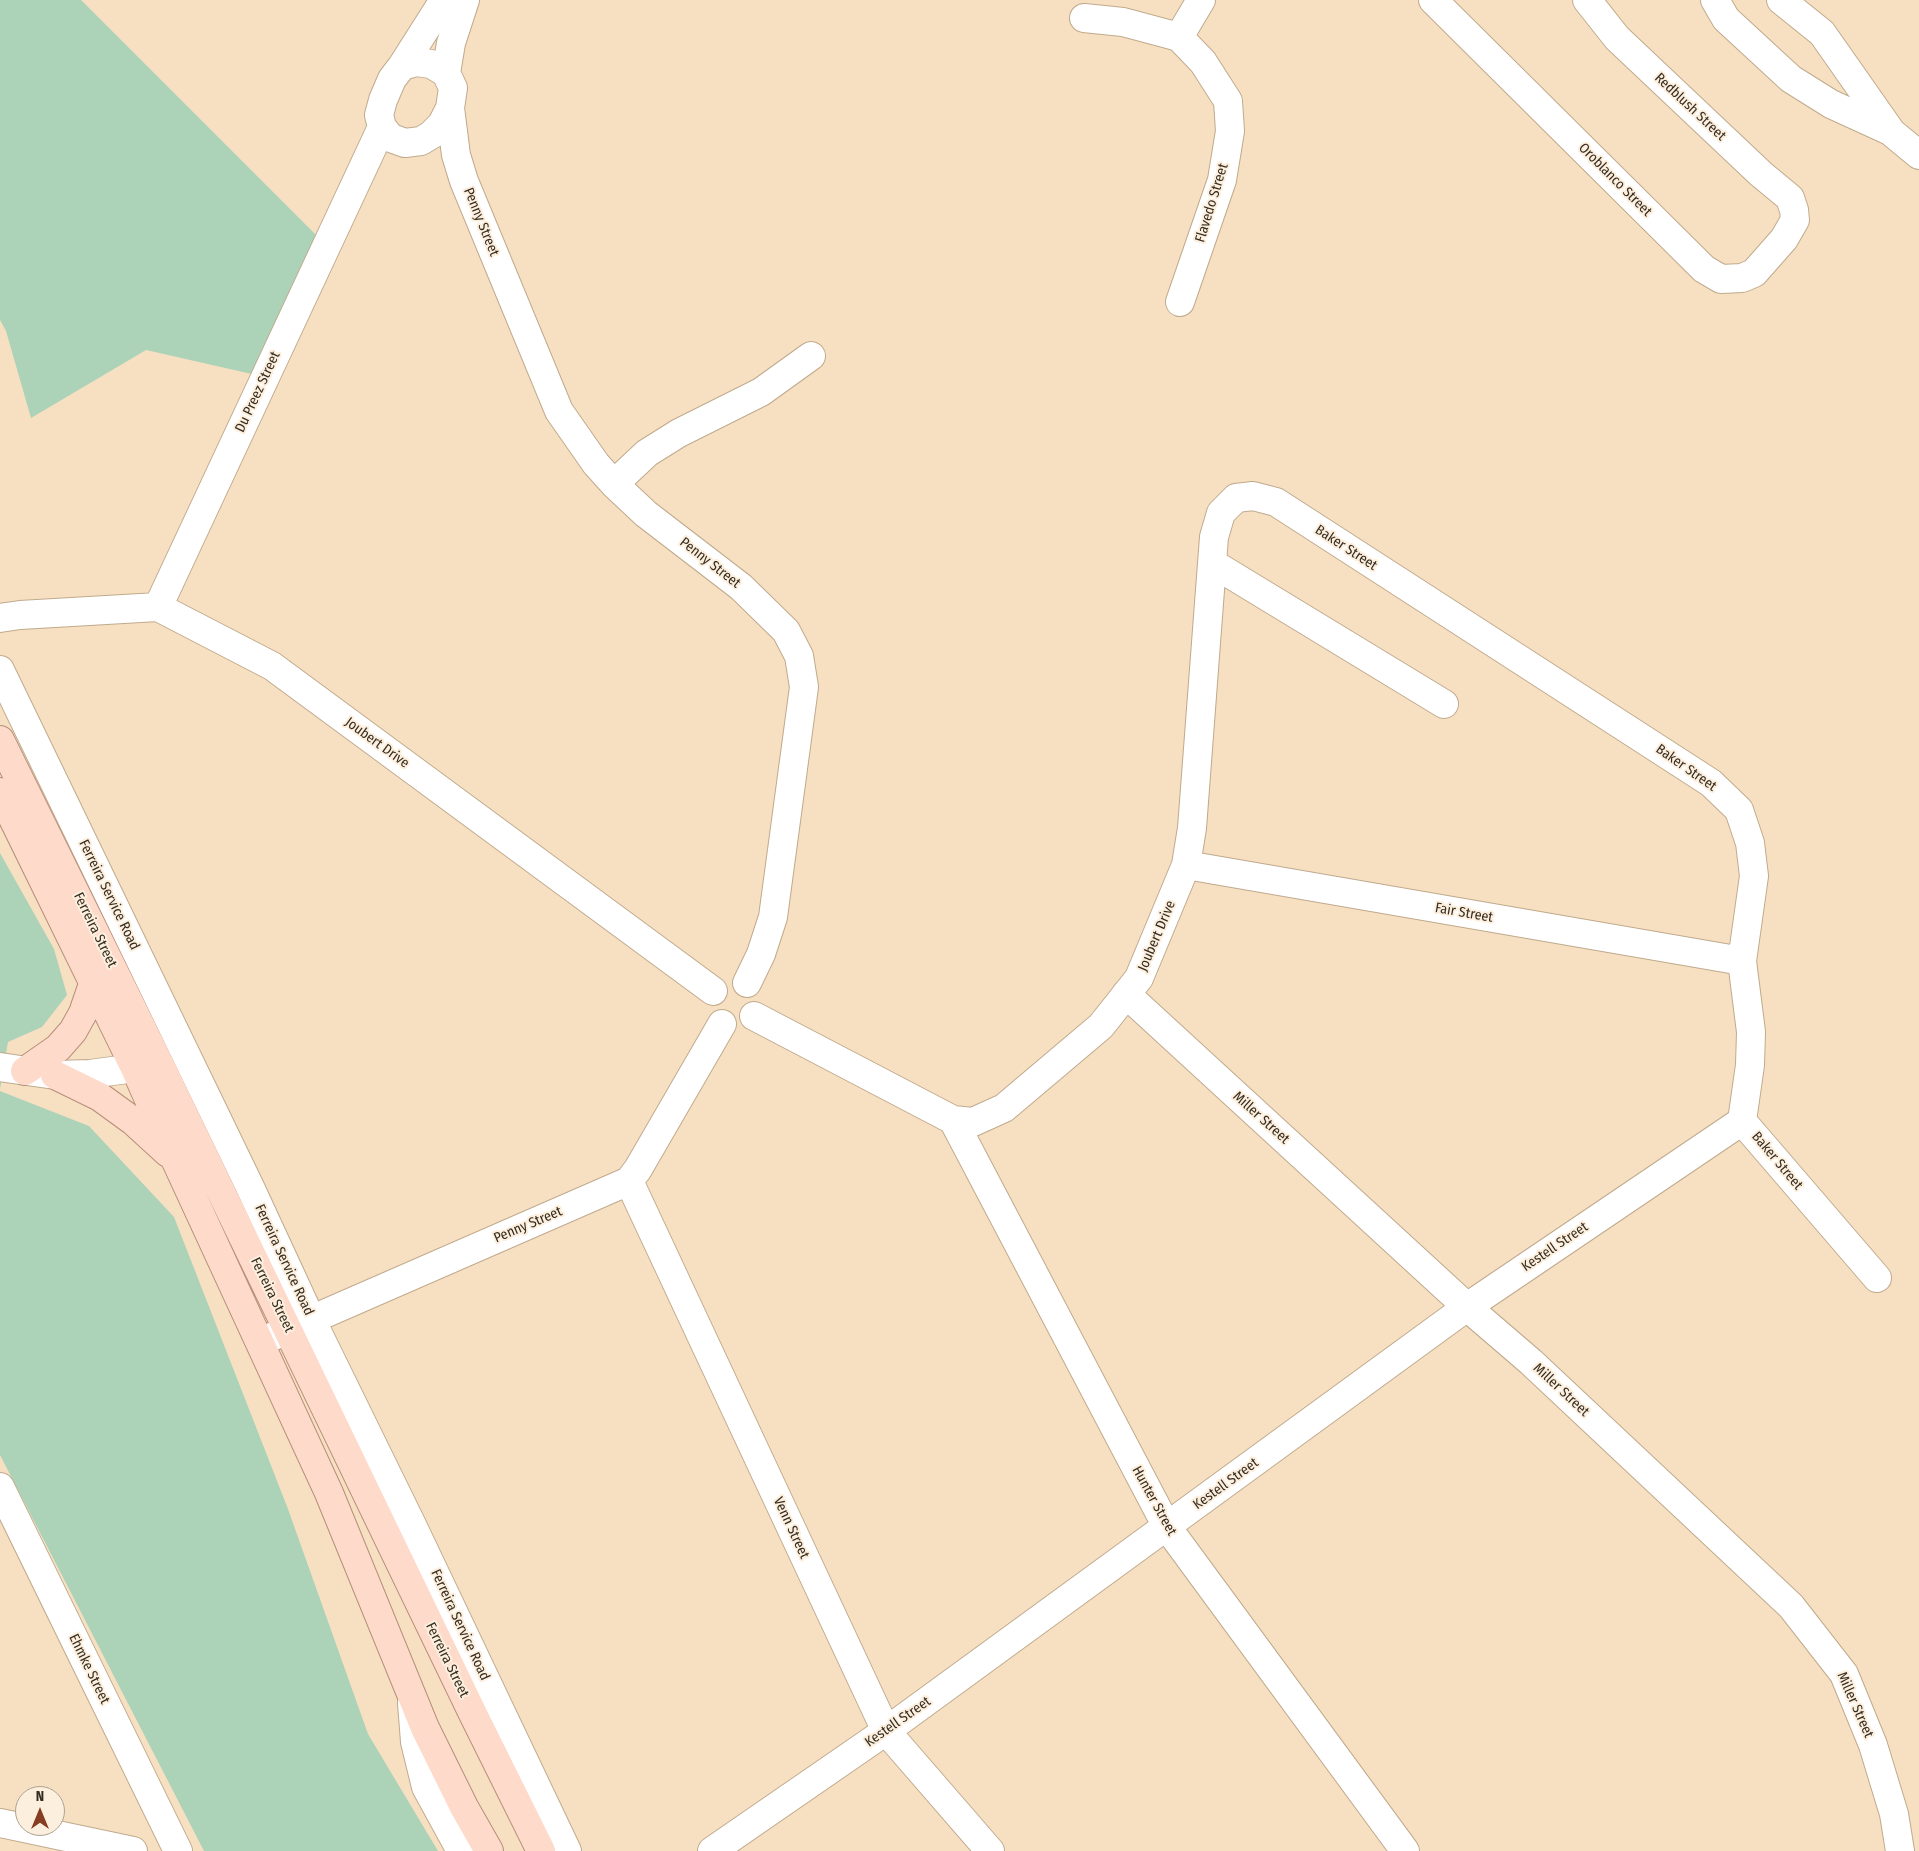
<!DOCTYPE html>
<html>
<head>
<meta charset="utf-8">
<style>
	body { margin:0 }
	#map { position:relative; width:1919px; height:1851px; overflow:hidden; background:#f7e0c2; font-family:"Fira Sans Condensed",sans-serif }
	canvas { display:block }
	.north { position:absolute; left:15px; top:1786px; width:50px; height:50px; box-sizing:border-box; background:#fdefdd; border:1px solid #ada192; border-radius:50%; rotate:0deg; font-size:14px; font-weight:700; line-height:20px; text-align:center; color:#352c21 }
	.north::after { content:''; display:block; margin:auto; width:18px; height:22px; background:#863d22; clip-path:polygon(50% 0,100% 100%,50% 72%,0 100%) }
</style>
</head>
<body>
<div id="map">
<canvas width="1919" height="1851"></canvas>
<div class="north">N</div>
</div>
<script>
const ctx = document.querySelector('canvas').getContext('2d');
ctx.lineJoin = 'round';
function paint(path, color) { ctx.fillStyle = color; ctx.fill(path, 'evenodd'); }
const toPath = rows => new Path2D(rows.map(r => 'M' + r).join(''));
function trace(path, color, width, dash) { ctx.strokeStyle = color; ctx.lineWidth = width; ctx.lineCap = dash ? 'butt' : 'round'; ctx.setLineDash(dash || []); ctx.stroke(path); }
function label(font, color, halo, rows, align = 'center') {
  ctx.font = font + ' "Fira Sans Condensed",sans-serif'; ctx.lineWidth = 4; ctx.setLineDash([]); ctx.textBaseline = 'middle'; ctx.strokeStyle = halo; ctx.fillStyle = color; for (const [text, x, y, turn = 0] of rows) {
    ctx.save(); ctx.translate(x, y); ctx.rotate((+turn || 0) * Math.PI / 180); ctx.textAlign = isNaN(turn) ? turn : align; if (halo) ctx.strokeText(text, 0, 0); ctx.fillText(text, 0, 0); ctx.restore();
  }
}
const green = toPath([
	[0,0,81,0,326,245,265,377,146,350,31,418,6,331,0,320],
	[0,853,54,949,67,995,42,1027,8,1042,0,1089],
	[0,1091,89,1126,174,1217,288,1509,368,1734,438,1851,204,1851,0,1455]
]);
const minor = toPath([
	[1433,0,1704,269,1721,279,1742,278,1754,273,1784,239,1795,220,1794,210,1790,198,1761,174,1617,38,1587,0],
	[1715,0,1726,19,1791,79,1831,104,1890,131,1919,155],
	[1781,0,1822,33,1890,130],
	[1084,18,1123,22,1179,37,1203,62,1228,101,1230,131,1222,180,1180,302],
	[1179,37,1201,0],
	[416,62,431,64,446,73,453,88,450,108,442,124,431,135,421,141,405,143,391,138,382,127,379,115,383,100,392,79,402,66,416,62],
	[402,66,444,0],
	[446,73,451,43,465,0],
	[450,108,456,155,464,181,559,411,596,464,614,484,646,514,741,587,786,631,799,656,804,687,773,917,761,954,747,983],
	[614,484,647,453,679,433,761,392,811,356],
	[1212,563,1444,704],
	[158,607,382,127],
	[0,618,20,615,158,607,272,666,713,991],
	[0,670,250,1187,311,1319,412,1525,567,1851],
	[1186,865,1742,961],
	[1126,994,1467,1307,1531,1362,1791,1606,1844,1674,1873,1745,1894,1814,1900,1851],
	[754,1016,953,1120,973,1122,1004,1108,1101,1026,1139,978,1186,865,1192,828,1214,537,1221,513,1236,498,1253,496,1276,502,1711,783,1739,810,1750,843,1754,876,1742,961,1751,1032,1750,1065,1742,1121,1877,1278],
	[0,1067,55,1075,90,1074,135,1068,158,1063],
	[953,1120,1167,1527,1405,1851],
	[629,1181,886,1731,990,1851],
	[260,1342,629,1181,638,1169,722,1024],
	[0,1487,178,1851],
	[412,1703,415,1742,426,1787,461,1851],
	[0,1823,133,1851],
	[712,1851,886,1731,1467,1307,1742,1121]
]);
const major = toPath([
	[0,740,159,1063,473,1714,541,1851],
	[0,792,135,1068,175,1159,329,1493,425,1728,464,1807,489,1851],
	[25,1071,58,1048,73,1031,83,1013,93,984],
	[55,1075,100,1097,133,1121,168,1153]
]);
const streetNames = [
	["Redblush Street",1690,107,43],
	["Oroblanco Street",1615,180,45],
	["Flavedo Street",1212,203,-73],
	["Penny Street",481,222,68],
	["Du Preez Street",258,392,-65],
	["Baker Street",1346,548,33],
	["Penny Street",710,563,38],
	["Joubert Drive",377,743,36],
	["Baker Street",1686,768,35],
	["Ferreira Service Road",109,895,64],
	["Fair Street",1464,913,10],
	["Ferreira Street",95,930,64],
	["Joubert Drive",1157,936,-67],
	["Miller Street",1261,1118,42],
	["Baker Street",1777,1161,50],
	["Penny Street",528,1225,-23],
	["Kestell Street",1555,1247,-34],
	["Ferreira Service Road",284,1260,65],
	["Ferreira Street",272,1295,64],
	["Miller Street",1561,1390,43],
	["Kestell Street",1226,1484,-36],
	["Hunter Street",1154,1501,61],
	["Venn Street",791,1528,65],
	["Ferreira Service Road",460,1625,65],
	["Ferreira Street",447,1660,64],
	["Ehmke Street",89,1669,64],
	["Miller Street",1855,1705,66],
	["Kestell Street",898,1722,-35]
];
paint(green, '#acd2b7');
trace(minor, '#c0aa8d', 30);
trace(major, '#b78e79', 30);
trace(minor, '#fff', 28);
trace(major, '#fedacb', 28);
label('14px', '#352c21', '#fdefdd', streetNames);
</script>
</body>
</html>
